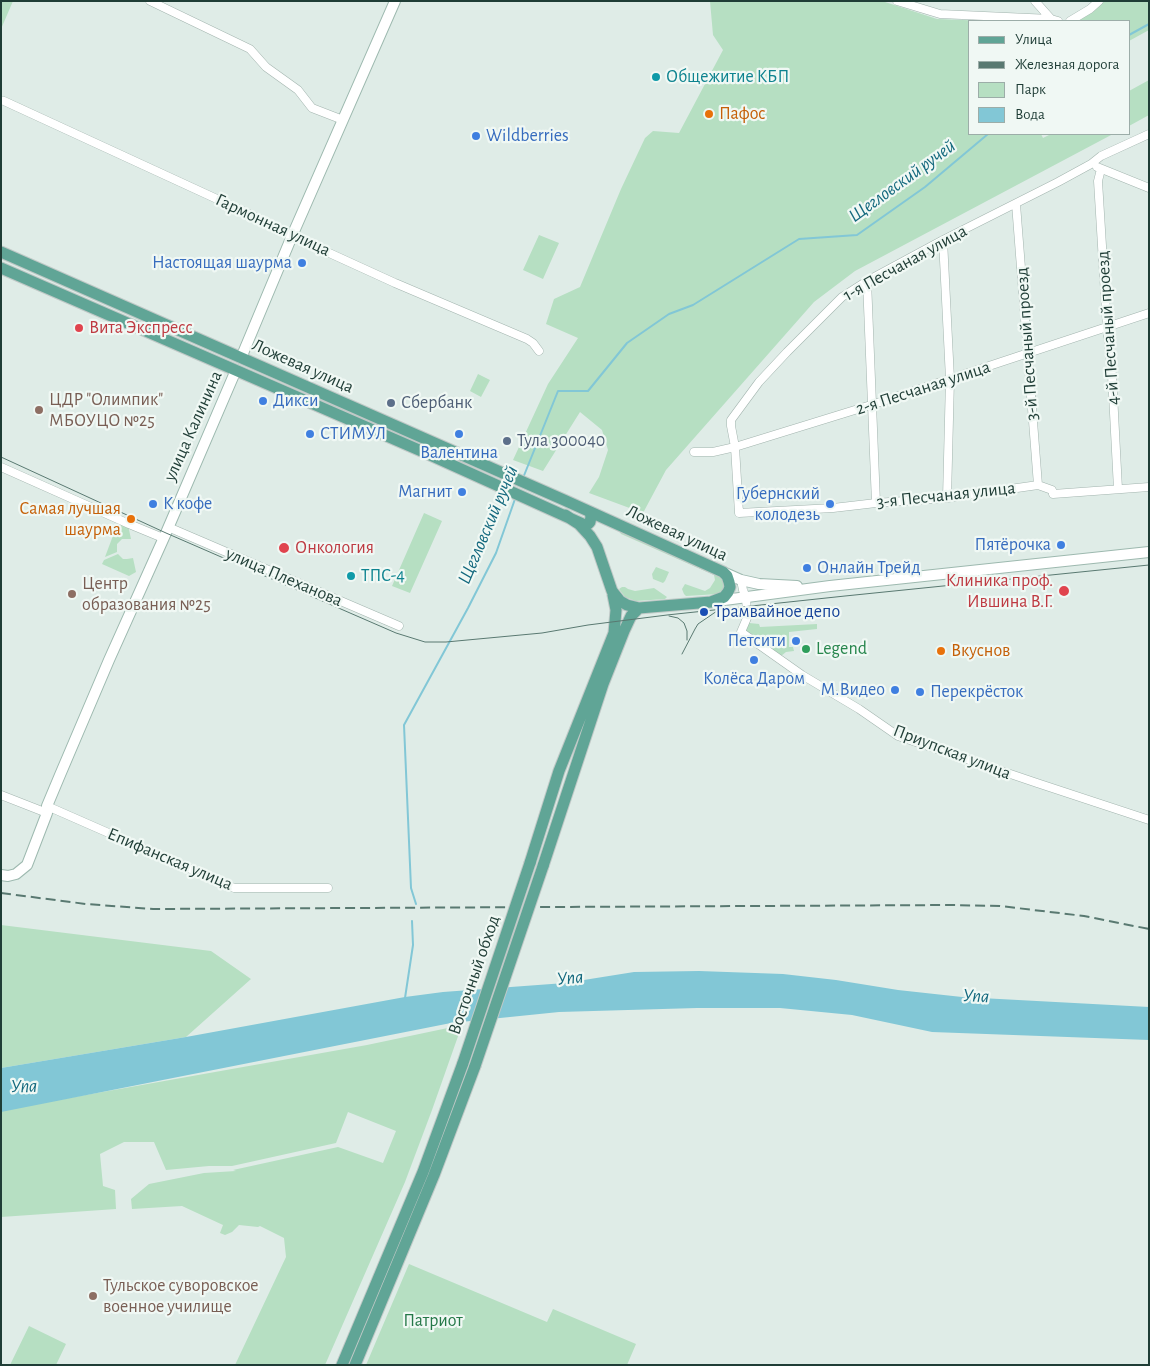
<!DOCTYPE html>
<html>
<head>
<meta charset="utf-8">
<style>
	body { margin:0 }
	#map { position:relative; width:1150px; height:1366px; overflow:hidden; background:#dfece7; font-family:"Alegreya Sans",sans-serif }
	canvas { display:block }
	.frame { position:absolute; inset:0; border:2px solid #1f3d36; pointer-events:none }
	.legend { position:absolute; left:968px; top:20px; width:162px; height:115px; box-sizing:border-box; background:#f0f8f4; border:1px solid #9cada8; margin:0; padding:6px 9px; list-style:none; font-size:15px; color:#1f3d36 }
	.legend li { display:flex; align-items:center; gap:10px; height:25px }
	.legend b { width:25px; border:1px solid #9cada8 }
</style>
</head>
<body>
<div id="map">
<canvas width="1150" height="1366"></canvas>
<div class="frame"></div>
<ul class="legend">
<li><b style="height:6px;background:#60a596"></b>Улица</li>
<li><b style="height:6px;background:#597971"></b>Железная дорога</li>
<li><b style="height:14px;background:#b6dfc2"></b>Парк</li>
<li><b style="height:14px;background:#82c7d6"></b>Вода</li>
</ul>
</div>
<script>
const ctx = document.querySelector('canvas').getContext('2d');
ctx.lineJoin = 'round';
function paint(path, color) { ctx.fillStyle = color; ctx.fill(path, 'evenodd'); }
const toPath = rows => new Path2D(rows.map(r => 'M' + r).join(''));
function trace(path, color, width, dash) { ctx.strokeStyle = color; ctx.lineWidth = width; ctx.lineCap = dash ? 'butt' : 'round'; ctx.setLineDash(dash || []); ctx.stroke(path); }
function label(font, color, halo, rows, align = 'center') {
  ctx.font = font + ' "Alegreya Sans",sans-serif'; ctx.lineWidth = 4.5; ctx.setLineDash([]); ctx.textBaseline = 'middle'; ctx.strokeStyle = halo; ctx.fillStyle = color; for (const [text, x, y, turn = 0] of rows) {
    ctx.save(); ctx.translate(x, y); ctx.rotate((+turn || 0) * Math.PI / 180); ctx.textAlign = isNaN(turn) ? turn : align; if (halo) ctx.strokeText(text, 0, 0); ctx.fillText(text, 0, 0); ctx.restore();
  }
}
const green = toPath([
	[1,1,13,1,1,29],
	[710,1,882,1,937,19,990,21,969,21,969,134,1041,134,1043,138,1051,134,1113,134,855,271,814,302,666,470,643,513,589,493,599,477,608,450,602,430,580,412,543,471,513,460,548,384,578,338,546,324,554,299,580,287,621,189,645,138,653,131,679,133,723,50,713,35],
	[1105,1,1149,1,1149,30,1129,41,1129,21,1072,21,1080,19],
	[1149,80,1149,115,1129,126,1129,91],
	[539,235,559,243,543,279,523,270],
	[478,374,490,380,481,397,470,391],
	[424,513,442,521,410,593,392,586],
	[121,524,128,525,131,539,122,539,117,544,117,552,105,557,117,525],
	[619,531,723,575,725,588,718,594,686,596,684,594,682,589,685,584,705,591,710,588,715,580,714,575,621,534],
	[118,554,123,559,127,559,133,558,136,572,129,576,102,564,104,560],
	[656,567,669,572,665,581,663,583,653,579,652,574],
	[622,587,625,587,628,589,635,591,654,588,667,597,665,599,636,601,625,597,619,589],
	[749,623,759,624,760,627,817,624,817,629,789,632,789,647,793,647,794,651,786,652,781,656,746,632,746,628],
	[1,925,211,951,251,979,186,1037,1,1068],
	[462,1025,432,1110,405,1182,325,1365,235,1365,286,1257,284,1238,260,1226,258,1227,239,1225,232,1232,225,1235,220,1233,223,1225,182,1206,132,1209,131,1199,149,1184,204,1173,236,1171,233,1170,338,1147,383,1163,396,1131,348,1112,336,1143,232,1166,209,1166,166,1170,154,1142,124,1142,100,1154,103,1186,115,1190,116,1209,1,1217,1,1110,367,1045],
	[409,1264,547,1322,553,1309,636,1344,627,1365,366,1365],
	[29,1326,66,1344,56,1365,10,1365]
]);
const water = toPath([
	[699,971,783,974,836,980,898,990,962,997,1149,1007,1149,1040,932,1032,852,1015,780,1008,697,1008,559,1012,451,1023,1,1112,1,1068,186,1037,405,997,443,992,565,983,634,972]
]);
const stream = toPath([
	[1129,35,1149,24],
	[523,478,558,391,588,391,627,343,669,314,693,305,799,239,857,235,925,187,988,134],
	[416,904,411,888,404,725,468,608,496,553,515,499],
	[405,998,413,945,412,921]
]);
const street = toPath([
	[150,1,250,49,266,67,298,90,312,108,343,120],
	[897,1,940,14,1051,19,1058,21],
	[1035,1,1051,19],
	[1070,21,1090,9,1099,1],
	[4,101,256,217,292,236,395,283,527,339,533,343,539,351],
	[1149,134,1101,156,1091,164,1058,182,943,240,867,281,842,297,787,352,759,382,731,420,731,426,735,447,739,513,833,508,876,503,947,498,1038,485,1052,490,1053,494,1149,487],
	[1097,167,1149,188],
	[1101,169,1098,181,1107,327,1112,375,1118,489],
	[1016,204,1038,485],
	[943,240,950,379,947,498],
	[867,281,876,503],
	[694,452,713,452,735,447,871,405,1149,313],
	[1,467,129,524,163,538],
	[168,527,399,626],
	[741,580,743,590,746,598,747,612,747,618,741,632,802,675,859,709,898,736,1037,783,1149,820],
	[1,795,47,813],
	[47,806,234,888,328,888]
]);
const secondary = toPath([
	[241,358,292,236,395,1],
	[723,572,741,580,759,584,797,586],
	[717,601,830,586,1149,552],
	[1,875,8,876,16,874,27,865,47,813,47,806,60,775,109,660,166,533,236,370]
]);
const primary = toPath([
	[1,252,564,500,723,572,727,576,729,582,730,587,728,592,724,597,711,602,639,608,627,605,620,601,612,591,597,547,590,536,579,524,565,515],
	[1,268,419,450,585,525,588,524,590,522,591,517,590,512],
	[530,863,559,771,614,633,616,610,613,595],
	[543,866,603,684,624,631,631,616,639,608],
	[342,1365,423,1172,463,1063],
	[355,1365,434,1175,475,1066]
]);
const tram = toPath([
	[1,457,166,533,396,633,425,642,446,642,542,633,588,625,667,615,845,596,1149,565],
	[669,616,678,618,684,623,687,631,687,640],
	[682,654,695,629,698,624,717,611]
]);
const rail = toPath([
	[1,893,86,904,153,909,952,905,1000,906,1084,916,1149,929]
]);
const primaryBridge = toPath([
	[463,1063,530,863],
	[475,1066,543,866]
]);
const markers = [
	[656,77,5,"#0f9aa8"],
	[709,114,5,"#e8710a"],
	[476,136,5,"#3f7fe0"],
	[302,263,5,"#3f7fe0"],
	[79,328,5,"#e0444e"],
	[263,401,5,"#3f7fe0"],
	[391,403,5,"#5c6f8a"],
	[39,410,5,"#8d6e63"],
	[310,434,5,"#3f7fe0"],
	[459,434,5,"#3f7fe0"],
	[507,441,5,"#5c6f8a"],
	[462,492,5,"#3f7fe0"],
	[153,504,5,"#3f7fe0"],
	[830,504,5,"#3f7fe0"],
	[131,519,5,"#e8710a"],
	[1061,545,5,"#3f7fe0"],
	[284,548,6,"#e0444e"],
	[807,568,5,"#3f7fe0"],
	[351,576,5,"#0f9aa8"],
	[1064,591,6,"#e0444e"],
	[72,594,5,"#8d6e63"],
	[704,612,5,"#1a4fb4"],
	[796,641,5,"#3f7fe0"],
	[806,649,5,"#2e9e5b"],
	[941,651,5,"#e8710a"],
	[754,660,5,"#3f7fe0"],
	[895,690,5,"#3f7fe0"],
	[920,692,5,"#3f7fe0"],
	[93,1296,5,"#8d6e63"]
];
const cultureNames = [
	["Общежитие КБП",666,77],
	["ТПС-4",361,576]
];
const foodNames = [
	["Пафос",719,114],
	["Самая лучшая",121,509,"right"],
	["шаурма",121,530,"right"],
	["Вкуснов",951,651]
];
const shopNames = [
	["Wildberries",486,136],
	["Настоящая шаурма",292,263,"right"],
	["Дикси",273,401],
	["СТИМУЛ",320,434],
	["Валентина",459,453,"center"],
	["Магнит",452,492,"right"],
	["Губернский",820,494,"right"],
	["колодезь",820,515,"right"],
	["К кофе",163,504],
	["Пятёрочка",1051,545,"right"],
	["Онлайн Трейд",817,568],
	["Петсити",786,641,"right"],
	["Колёса Даром",754,679,"center"],
	["М.Видео",885,690,"right"],
	["Перекрёсток",930,692]
];
const streetNames = [
	["Гармонная улица",273,225,25],
	["1-я Песчаная улица",905,263,-29],
	["4-й Песчаный проезд",1108,328,-94],
	["3-й Песчаный проезд",1027,344,-94],
	["Ложевая улица",303,366,24],
	["2-я Песчаная улица",923,388,-18],
	["улица Калинина",193,426,-66],
	["3-я Песчаная улица",946,495,-6],
	["Ложевая улица",677,533,25],
	["улица Плеханова",284,577,23],
	["Приупская улица",952,752,21],
	["Епифанская улица",170,859,23],
	["Восточный обход",474,975,-71]
];
const healthNames = [
	["Вита Экспресс",89,328],
	["Онкология",295,548],
	["Клиника проф.",1053,581,"right"],
	["Ившина В.Г.",1053,602,"right"]
];
const educationNames = [
	["ЦДР \"Олимпик\"",49,400],
	["МБОУЦО №25",49,421],
	["Центр",82,584],
	["образования №25",82,605],
	["Тульское суворовское",103,1286],
	["военное училище",103,1307]
];
const serviceNames = [
	["Сбербанк",401,403],
	["Тула 300040",517,441]
];
const transitNames = [
	["Трамвайное депо",714,612]
];
const leisureNames = [
	["Legend",816,649]
];
const parkNames = [
	["Патриот",433,1321]
];
const waterNames = [
	["Щегловский ручей",902,181,-36],
	["Щегловский ручей",488,525,-67],
	["Упа",570,978,-6],
	["Упа",976,996,3],
	["Упа",24,1086]
];
paint(green, '#b6dfc2');
paint(water, '#82c7d6');
trace(stream, '#82c7d6', 2);
trace(street, '#a2b4ae', 9);
trace(secondary, '#9db9af', 12);
trace(primary, '#c0c9c7', 13);
trace(street, '#fff', 8);
trace(secondary, '#fff', 10);
trace(primary, '#60a596', 11);
trace(tram, '#597971', 1);
trace(rail, '#597971', 2, [10, 5]);
trace(primaryBridge, '#c0c9c7', 13, []);
trace(primaryBridge, '#60a596', 11);
for (const [x, y, r, color] of markers) { const dot = new Path2D(); dot.arc(x, y, r, 0, 2 * Math.PI); ctx.fillStyle = color; ctx.fill(dot); trace(dot, '#f0f8f4', 2); }
label('18px', '#0d838f', '#f0f8f4', cultureNames, 'left');
label('18px', '#c56008', '#f0f8f4', foodNames, 'left');
label('18px', '#366cbe', '#f0f8f4', shopNames, 'left');
label('18px', '#1f3d36', '#f0f8f4', streetNames);
label('18px', '#be3a42', '#f0f8f4', healthNames, 'left');
label('18px', '#785e54', '#f0f8f4', educationNames, 'left');
label('18px', '#4e5e75', '#f0f8f4', serviceNames, 'left');
label('18px', '#164399', '#f0f8f4', transitNames, 'left');
label('18px', '#27864d', '#f0f8f4', leisureNames, 'left');
label('18px', '#257848', '#f0f8f4', parkNames);
label('italic 19px', '#14697e', '#f0f8f4', waterNames);
</script>
</body>
</html>
